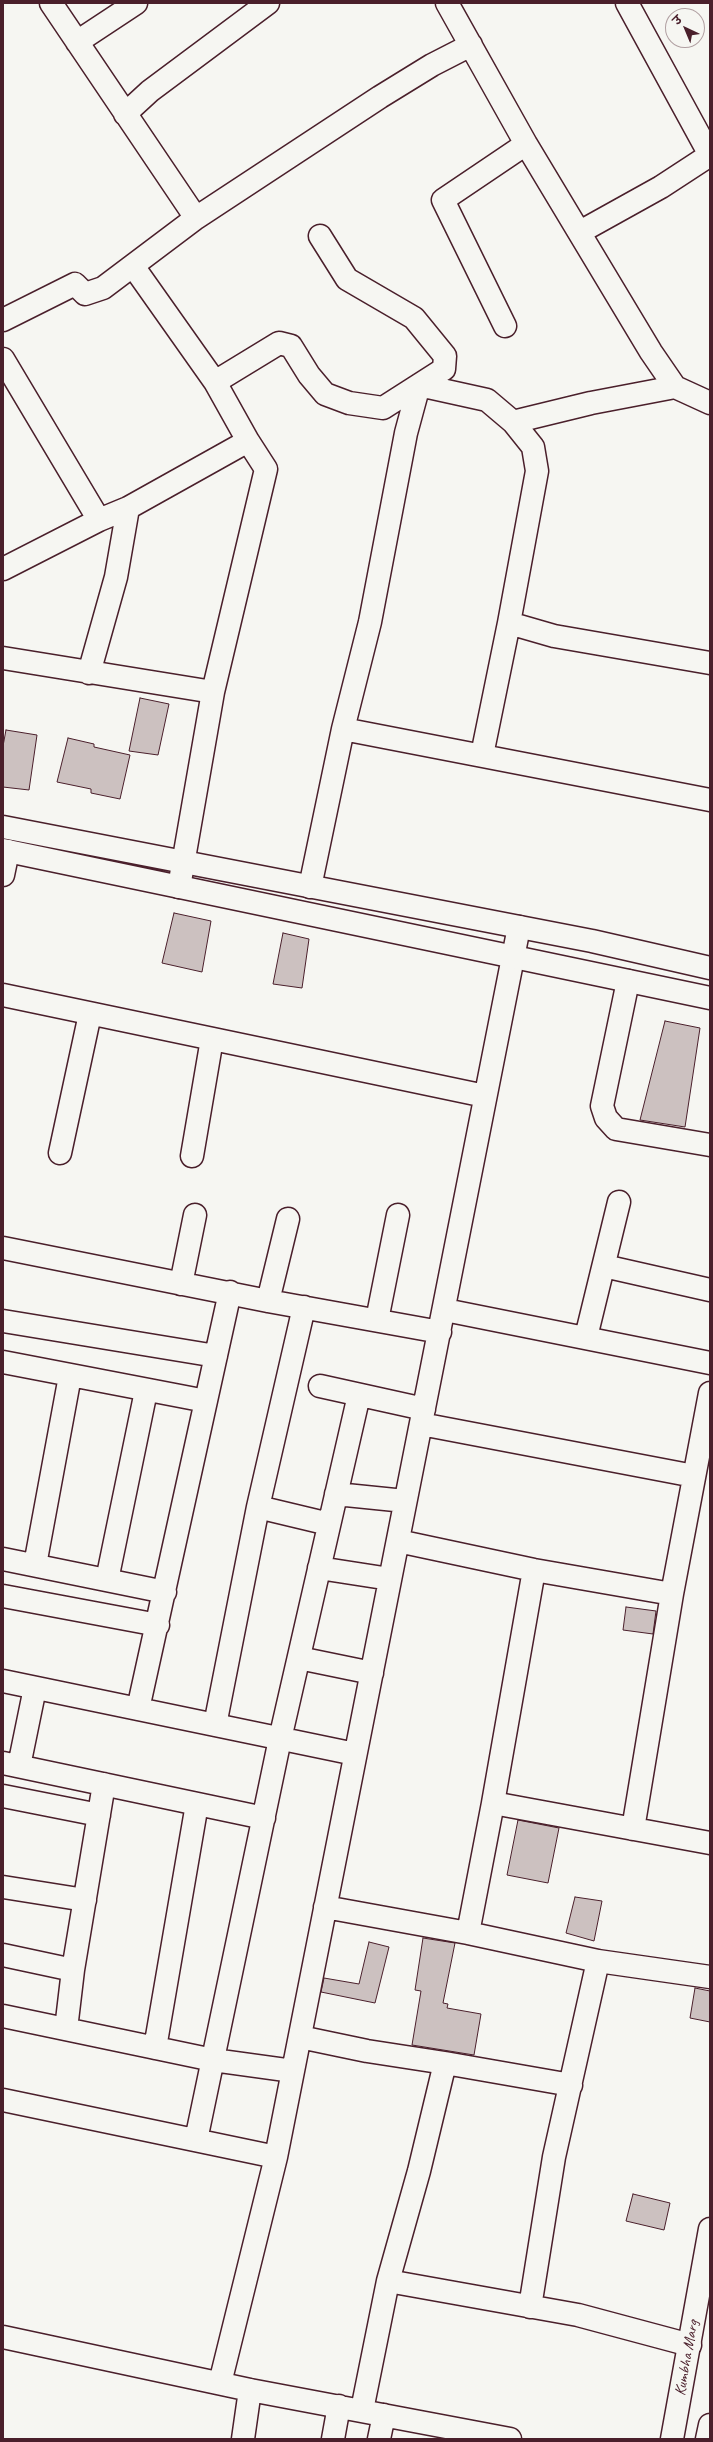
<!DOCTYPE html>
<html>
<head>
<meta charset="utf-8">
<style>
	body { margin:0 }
	#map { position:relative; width:713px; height:2442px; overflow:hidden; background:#f6f6f2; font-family:Caveat,"Playpen Sans Deva",sans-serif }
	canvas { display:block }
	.frame { position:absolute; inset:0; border:4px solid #4a1f2b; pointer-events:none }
	.north { position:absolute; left:665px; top:8px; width:40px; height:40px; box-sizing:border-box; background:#f6f6f2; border:1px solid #b1a0a2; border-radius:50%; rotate:316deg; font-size:11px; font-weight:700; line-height:16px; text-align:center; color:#4a1f2b }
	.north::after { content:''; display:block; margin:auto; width:14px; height:18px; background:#4a1f2b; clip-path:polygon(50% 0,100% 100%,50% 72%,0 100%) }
</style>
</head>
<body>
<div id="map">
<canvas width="713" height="2442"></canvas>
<div class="frame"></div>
<div class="north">उ</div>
</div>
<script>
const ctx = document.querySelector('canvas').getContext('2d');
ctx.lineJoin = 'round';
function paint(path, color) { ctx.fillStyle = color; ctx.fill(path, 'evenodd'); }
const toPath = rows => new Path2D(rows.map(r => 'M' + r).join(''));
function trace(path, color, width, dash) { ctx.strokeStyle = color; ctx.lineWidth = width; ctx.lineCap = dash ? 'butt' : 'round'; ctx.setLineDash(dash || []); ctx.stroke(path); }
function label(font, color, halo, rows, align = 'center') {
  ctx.font = font + ' Caveat,sans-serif'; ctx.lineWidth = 3.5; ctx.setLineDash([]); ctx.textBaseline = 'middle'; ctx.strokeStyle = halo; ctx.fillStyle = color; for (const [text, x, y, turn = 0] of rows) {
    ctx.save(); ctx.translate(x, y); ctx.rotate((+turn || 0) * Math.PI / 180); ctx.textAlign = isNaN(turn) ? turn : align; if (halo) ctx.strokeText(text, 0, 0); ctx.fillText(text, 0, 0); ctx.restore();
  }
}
const building = toPath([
	[140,698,169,704,158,755,129,751,140,698],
	[6,730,37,735,29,790,3,787,3,746,6,730],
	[68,738,94,744,94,747,130,755,120,799,91,793,91,789,57,782,68,738],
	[174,913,211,921,202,972,162,963,174,913],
	[283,933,309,939,302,988,273,984,283,933],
	[665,1021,700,1028,685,1127,640,1120,665,1021],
	[626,1607,656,1611,653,1634,623,1630,626,1607],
	[518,1820,559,1828,548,1883,507,1875,518,1820],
	[575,1897,602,1901,594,1941,566,1933,575,1897],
	[423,1938,455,1943,443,2003,448,2004,447,2008,481,2014,474,2055,412,2045,421,1991,415,1990,423,1938],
	[369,1942,389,1947,375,2003,321,1992,324,1978,359,1984,369,1942],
	[695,1988,710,1991,710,2022,690,2018,695,1988],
	[633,2194,670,2203,664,2230,626,2221,633,2194]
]);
const minor = toPath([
	[51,3,196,218,380,97,432,65,471,45],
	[447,3,526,144,651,352,675,387,710,403],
	[627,3,710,155],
	[77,42,136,3],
	[125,114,150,91,268,3],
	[580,232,661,187,710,155],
	[133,266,215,382],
	[3,320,75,284,85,294,103,288,196,218],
	[505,326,443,200,526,144],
	[3,359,99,520],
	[513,422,533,447,537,471,509,623,554,636,710,663],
	[248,441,215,382,279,343,291,346,309,375,325,394,349,403,383,408,444,369,445,356,414,318,347,279,320,236],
	[3,569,99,520,128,508,248,441,266,469,213,692,179,887],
	[3,658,213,692],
	[89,673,116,577,128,508],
	[343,729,710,800],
	[482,755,509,623],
	[3,875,8,851],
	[310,887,343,729,370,622,406,433,419,385,487,400,513,422,591,403,675,387],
	[628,981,602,1106,606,1118,616,1129,710,1145],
	[3,995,485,1096],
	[60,1153,90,1014],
	[192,1156,212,1039],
	[3,1248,268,1301,440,1332],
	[604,1266,710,1290],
	[181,1284,195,1215],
	[268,1301,288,1219],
	[445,1310,710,1363],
	[377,1320,398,1215],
	[3,1321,216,1356],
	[586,1337,619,1202],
	[3,1362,206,1401],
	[320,1386,424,1409],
	[421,1424,694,1476],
	[336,1494,405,1501],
	[258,1507,329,1524],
	[398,1541,534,1570,672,1594],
	[3,1559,165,1592],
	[35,1565,70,1376],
	[319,1568,390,1579],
	[107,1580,146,1391],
	[3,1596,158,1625],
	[299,1658,372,1673],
	[3,1681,355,1754],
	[138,1709,230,1292],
	[215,1725,258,1507,304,1307],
	[3,1763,264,1818],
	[19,1766,35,1688],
	[3,1796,99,1815],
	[493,1803,534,1570],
	[633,1829,672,1594,710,1393],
	[3,1887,85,1900],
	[325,1907,468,1933,598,1961],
	[468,1933,493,1803,710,1843],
	[3,1955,73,1970],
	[3,2016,213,2060,293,2071],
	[66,2029,73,1970,104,1784],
	[300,2037,367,2051,445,2063,419,2171,388,2281,578,2315,690,2345],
	[155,2048,197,1804],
	[445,2063,571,2085],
	[3,2100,276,2157],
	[196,2140,280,1739,359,1395],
	[530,2307,554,2157,598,1961,710,1977],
	[3,2337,250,2390,510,2439],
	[220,2383,276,2157,519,927],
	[362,2410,388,2281],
	[243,2439,250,2390],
	[333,2439,339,2406],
	[379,2439,384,2415]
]);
const tertiary = toPath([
	[3,827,592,941,710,968],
	[3,850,710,998],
	[672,2439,710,2229],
	[707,2439,710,2425]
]);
const streetNames = [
	["Kumbha Marg",687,2358,-80]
];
paint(building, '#ccc1c0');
trace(building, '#4a1f2b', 1);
trace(minor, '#4a1f2b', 25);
trace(tertiary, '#4a1f2b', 25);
trace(minor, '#f6f6f2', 22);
trace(tertiary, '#f6f6f2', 22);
label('16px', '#4a1f2b', '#f6f6f2', streetNames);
</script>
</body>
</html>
